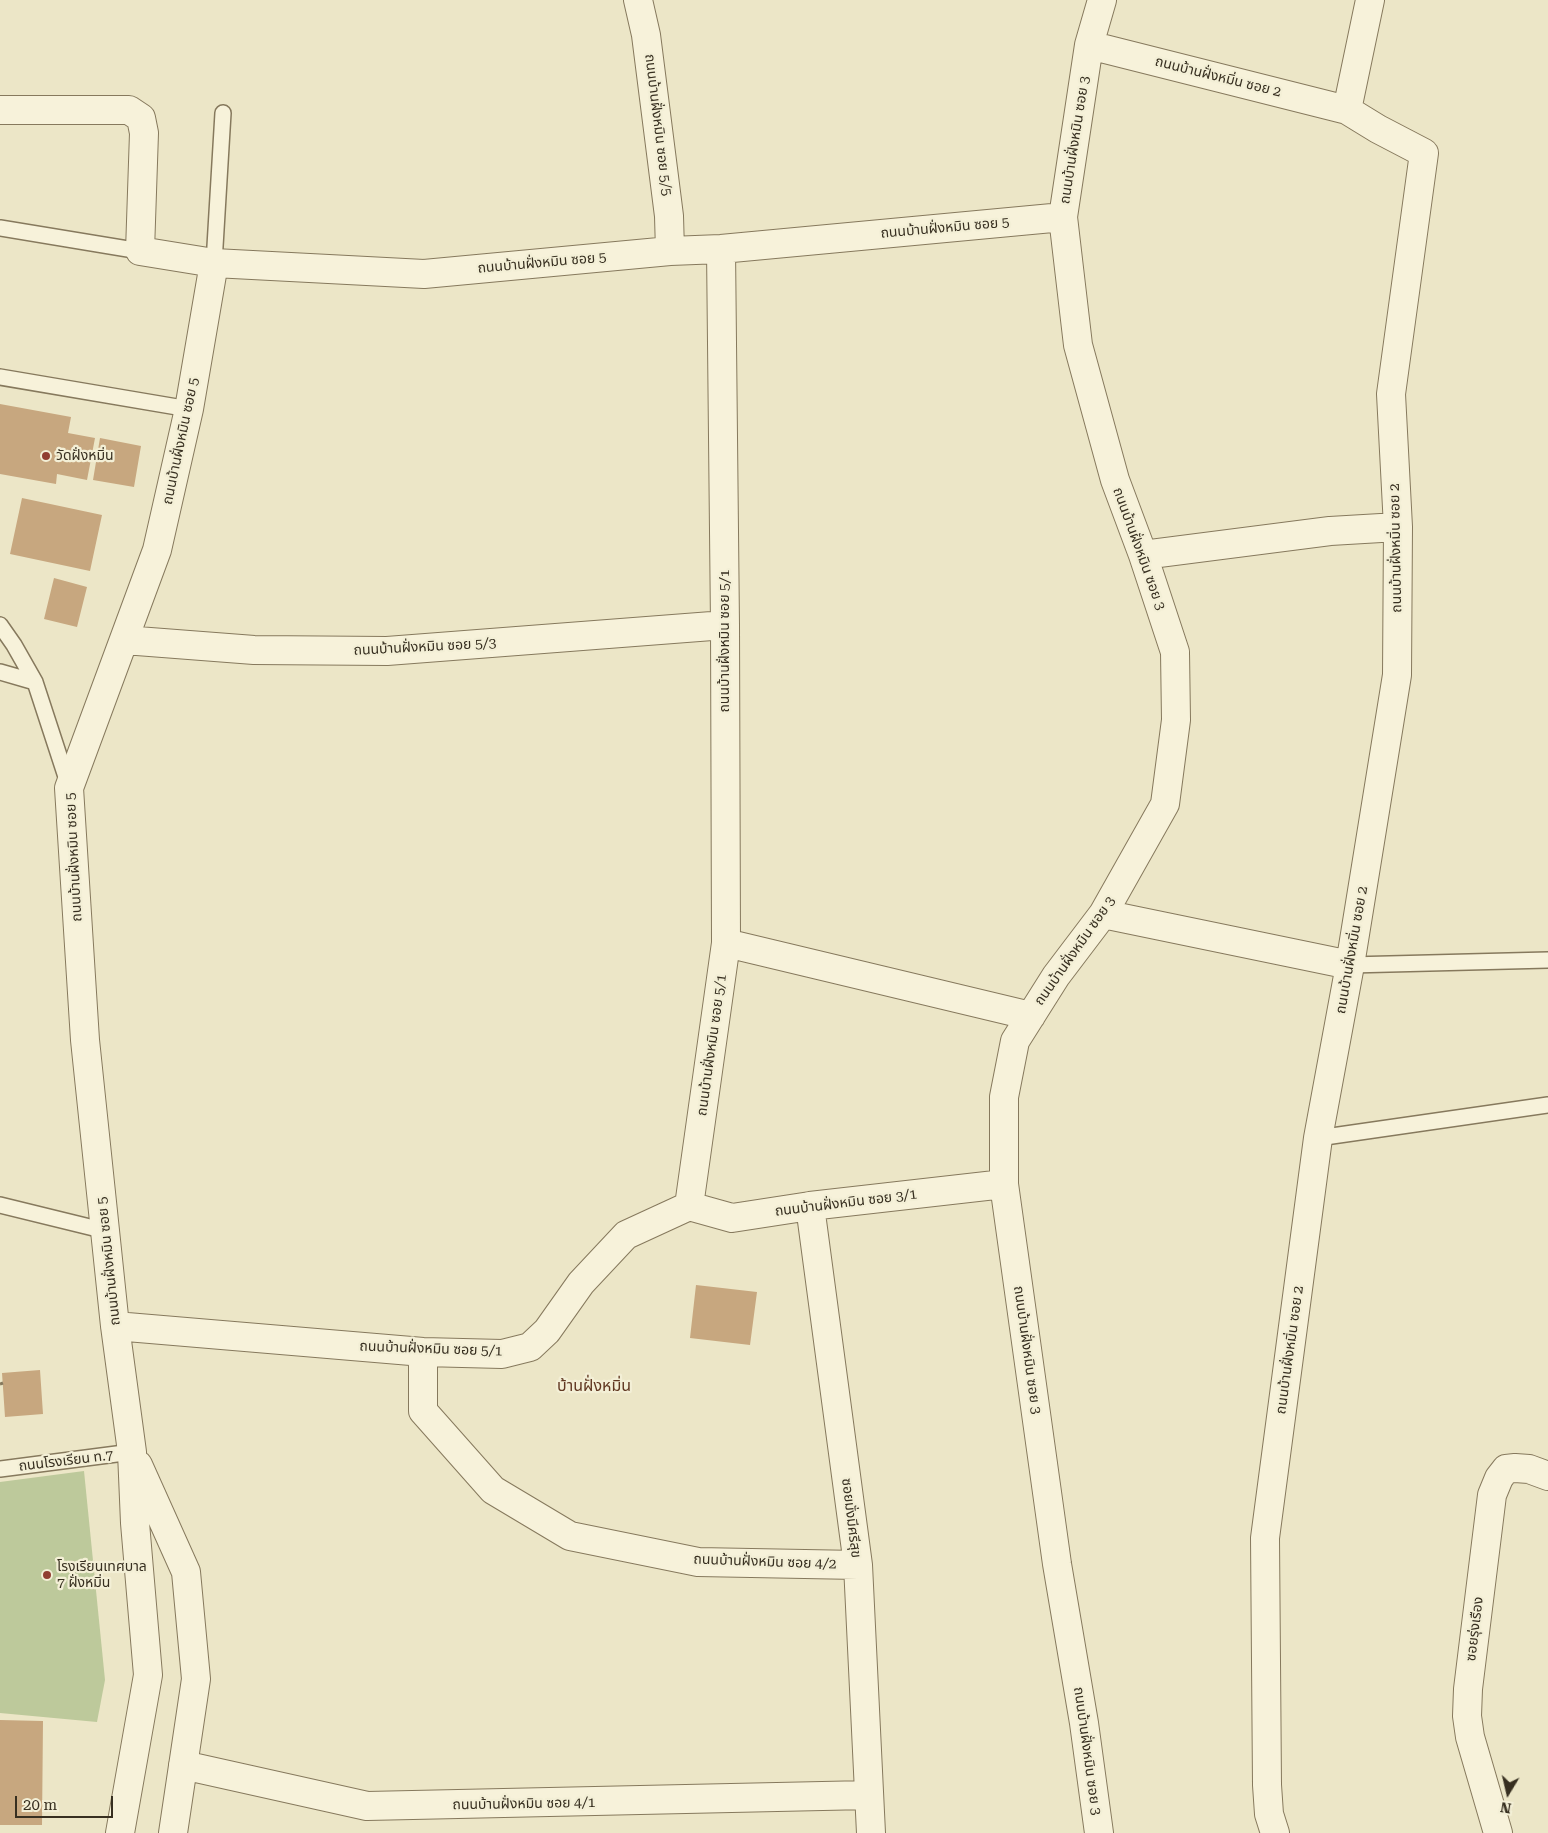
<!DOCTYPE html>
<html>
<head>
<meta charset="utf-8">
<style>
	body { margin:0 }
	#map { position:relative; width:1548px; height:1833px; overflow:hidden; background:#ece6c7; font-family:"Roboto Serif",serif }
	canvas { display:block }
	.north { position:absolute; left:1483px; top:1768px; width:50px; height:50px; -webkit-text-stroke:4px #f3efd6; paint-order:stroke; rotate:189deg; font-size:14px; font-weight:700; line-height:20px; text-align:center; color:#372f20 }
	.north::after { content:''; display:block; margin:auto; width:18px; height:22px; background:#372f20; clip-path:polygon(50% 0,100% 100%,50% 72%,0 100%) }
	.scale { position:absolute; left:15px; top:1796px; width:98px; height:22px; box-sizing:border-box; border:2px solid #372f20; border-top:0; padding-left:6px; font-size:15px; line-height:18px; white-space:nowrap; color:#372f20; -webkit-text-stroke:4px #f3efd6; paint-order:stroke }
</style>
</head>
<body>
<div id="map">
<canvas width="1548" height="1833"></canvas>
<div class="north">N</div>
<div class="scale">20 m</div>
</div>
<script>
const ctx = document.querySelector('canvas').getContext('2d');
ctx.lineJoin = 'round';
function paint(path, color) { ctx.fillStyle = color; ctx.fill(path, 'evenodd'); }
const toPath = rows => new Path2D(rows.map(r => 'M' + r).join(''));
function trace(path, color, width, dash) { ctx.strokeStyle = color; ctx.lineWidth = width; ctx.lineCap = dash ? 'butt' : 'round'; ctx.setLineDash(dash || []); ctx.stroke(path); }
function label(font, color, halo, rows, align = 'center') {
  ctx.font = font + ' "Roboto Serif","Noto Sans Thai",serif'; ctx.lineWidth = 4.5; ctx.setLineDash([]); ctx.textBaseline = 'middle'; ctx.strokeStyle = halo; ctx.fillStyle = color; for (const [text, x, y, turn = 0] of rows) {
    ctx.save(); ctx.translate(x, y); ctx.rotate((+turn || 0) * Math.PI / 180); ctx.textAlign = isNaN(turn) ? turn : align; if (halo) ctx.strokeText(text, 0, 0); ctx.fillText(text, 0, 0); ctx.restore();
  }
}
const green = toPath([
	[84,1471,105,1680,97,1722,0,1713,0,1482]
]);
const building = toPath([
	[0,404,71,417,68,433,95,438,87,480,57,474,56,484,0,474],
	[100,438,141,446,134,487,93,480],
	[22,498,102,515,90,571,10,554],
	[54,578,87,587,77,627,44,619],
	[696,1285,757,1292,750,1345,690,1338],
	[40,1370,43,1414,5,1417,2,1373],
	[0,1720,43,1721,42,1825,0,1825]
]);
const path = toPath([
	[0,1384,3,1383]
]);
const service = toPath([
	[0,228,140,251],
	[214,263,223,113],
	[0,377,189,409],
	[0,625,14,645,35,682,69,786],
	[0,672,35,682],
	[1350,965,1548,960],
	[1318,1138,1548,1105],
	[0,1205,106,1231],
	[0,1469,132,1452]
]);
const minor = toPath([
	[638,0,646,35,669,216,670,251],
	[1089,45,1347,110,1378,129,1424,153,1391,394,1398,527,1397,675,1350,965,1318,1138,1265,1538,1267,1785,1269,1814,1275,1833],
	[0,110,129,110,141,118,144,133,140,251,214,263],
	[1347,110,1370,0],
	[1143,555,1330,531,1398,527],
	[124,640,254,650,387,651,725,625],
	[1103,914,1350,965],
	[726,943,1031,1016],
	[689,1206,732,1218,810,1206,1004,1184],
	[810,1206,858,1565,871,1833],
	[115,1326,423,1352,502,1354,530,1347,547,1331,581,1283,626,1235,689,1206,726,943,725,625,721,249],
	[423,1352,423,1411,493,1490,570,1536,698,1562,858,1565],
	[138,1465,186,1572,196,1679,173,1833],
	[183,1765,367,1806,868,1795],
	[120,1833,148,1675,135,1523,132,1452,115,1326,85,1040,69,788,157,550,189,409,214,263,424,274,670,251,721,249,1063,217],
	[1099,1833,1084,1723,1057,1564,1004,1184,1004,1097,1015,1041,1056,976,1103,914,1165,804,1176,720,1175,652,1143,555,1115,480,1078,345,1063,217,1089,45,1102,0],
	[1498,1833,1470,1737,1467,1716,1468,1689,1492,1495,1499,1478,1506,1469,1515,1468,1529,1469,1548,1476]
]);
const markers = [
	[46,456,5,"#913e31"],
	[47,1575,5,"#913e31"]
];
const streetNames = [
	["ถนนบ้านฝั่งหมิ่น ซอย 2",1218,77,14],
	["ถนนบ้านฝั่งหมิน ซอย 5/5",658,125,83],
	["ถนนบ้านฝั่งหมิน ซอย 3",1075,140,-81],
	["ถนนบ้านฝั่งหมิน ซอย 5",945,228,-5],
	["ถนนบ้านฝั่งหมิน ซอย 5",542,263,-5],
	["ถนนบ้านฝั่งหมิน ซอย 5",181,441,-78],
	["ถนนบ้านฝั่งหมิ่น ซอย 2",1396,548,-91],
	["ถนนบ้านฝั่งหมิน ซอย 3",1139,549,70],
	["ถนนบ้านฝั่งหมิน ซอย 5/1",725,641,-90],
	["ถนนบ้านฝั่งหมิน ซอย 5/3",425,647,-3],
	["ถนนบ้านฝั่งหมิน ซอย 5",74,857,-93],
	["ถนนบ้านฝั่งหมิ่น ซอย 2",1352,950,-80],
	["ถนนบ้านฝั่งหมิน ซอย 3",1075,951,-55],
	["ถนนบ้านฝั่งหมิน ซอย 5/1",712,1045,-82],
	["ถนนบ้านฝั่งหมิน ซอย 3/1",846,1203,-7],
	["ถนนบ้านฝั่งหมิน ซอย 5",109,1261,-96],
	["ถนนบ้านฝั่งหมิน ซอย 5/1",431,1349,2],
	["ถนนบ้านฝั่งหมิน ซอย 3",1027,1350,82],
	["ถนนบ้านฝั่งหมิ่น ซอย 2",1290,1350,-82],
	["ถนนโรงเรียน ท.7",66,1461,-7],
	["ซอยมั่งมีศรีสุข",851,1518,83],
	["ถนนบ้านฝั่งหมิน ซอย 4/2",765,1562,2],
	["ซอยรุ่งเรือง",1475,1629,-83],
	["ถนนบ้านฝั่งหมิน ซอย 3",1087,1751,82],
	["ถนนบ้านฝั่งหมิน ซอย 4/1",524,1804,-1]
];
const poiNames = [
	["วัดฝั่งหมิ่น",56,456],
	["โรงเรียนเทศบาล",57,1567],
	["7 ฝั่งหมิ่น",57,1583]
];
const quarterNames = [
	["บ้านฝั่งหมิ่น",594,1386]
];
paint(green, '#bdc99b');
paint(building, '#c7a77f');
trace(service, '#86795d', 18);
trace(minor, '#86795d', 30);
trace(path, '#86795d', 3, [4, 2.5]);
trace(service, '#f7f2da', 15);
trace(minor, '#f7f2da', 28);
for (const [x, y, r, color] of markers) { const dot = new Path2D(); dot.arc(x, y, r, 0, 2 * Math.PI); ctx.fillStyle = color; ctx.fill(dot); trace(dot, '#f3efd6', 2); }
label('14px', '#372f20', '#f3efd6', streetNames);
label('14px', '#372f20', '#f3efd6', poiNames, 'left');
label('16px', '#613822', '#f3efd6', quarterNames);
</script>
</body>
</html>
